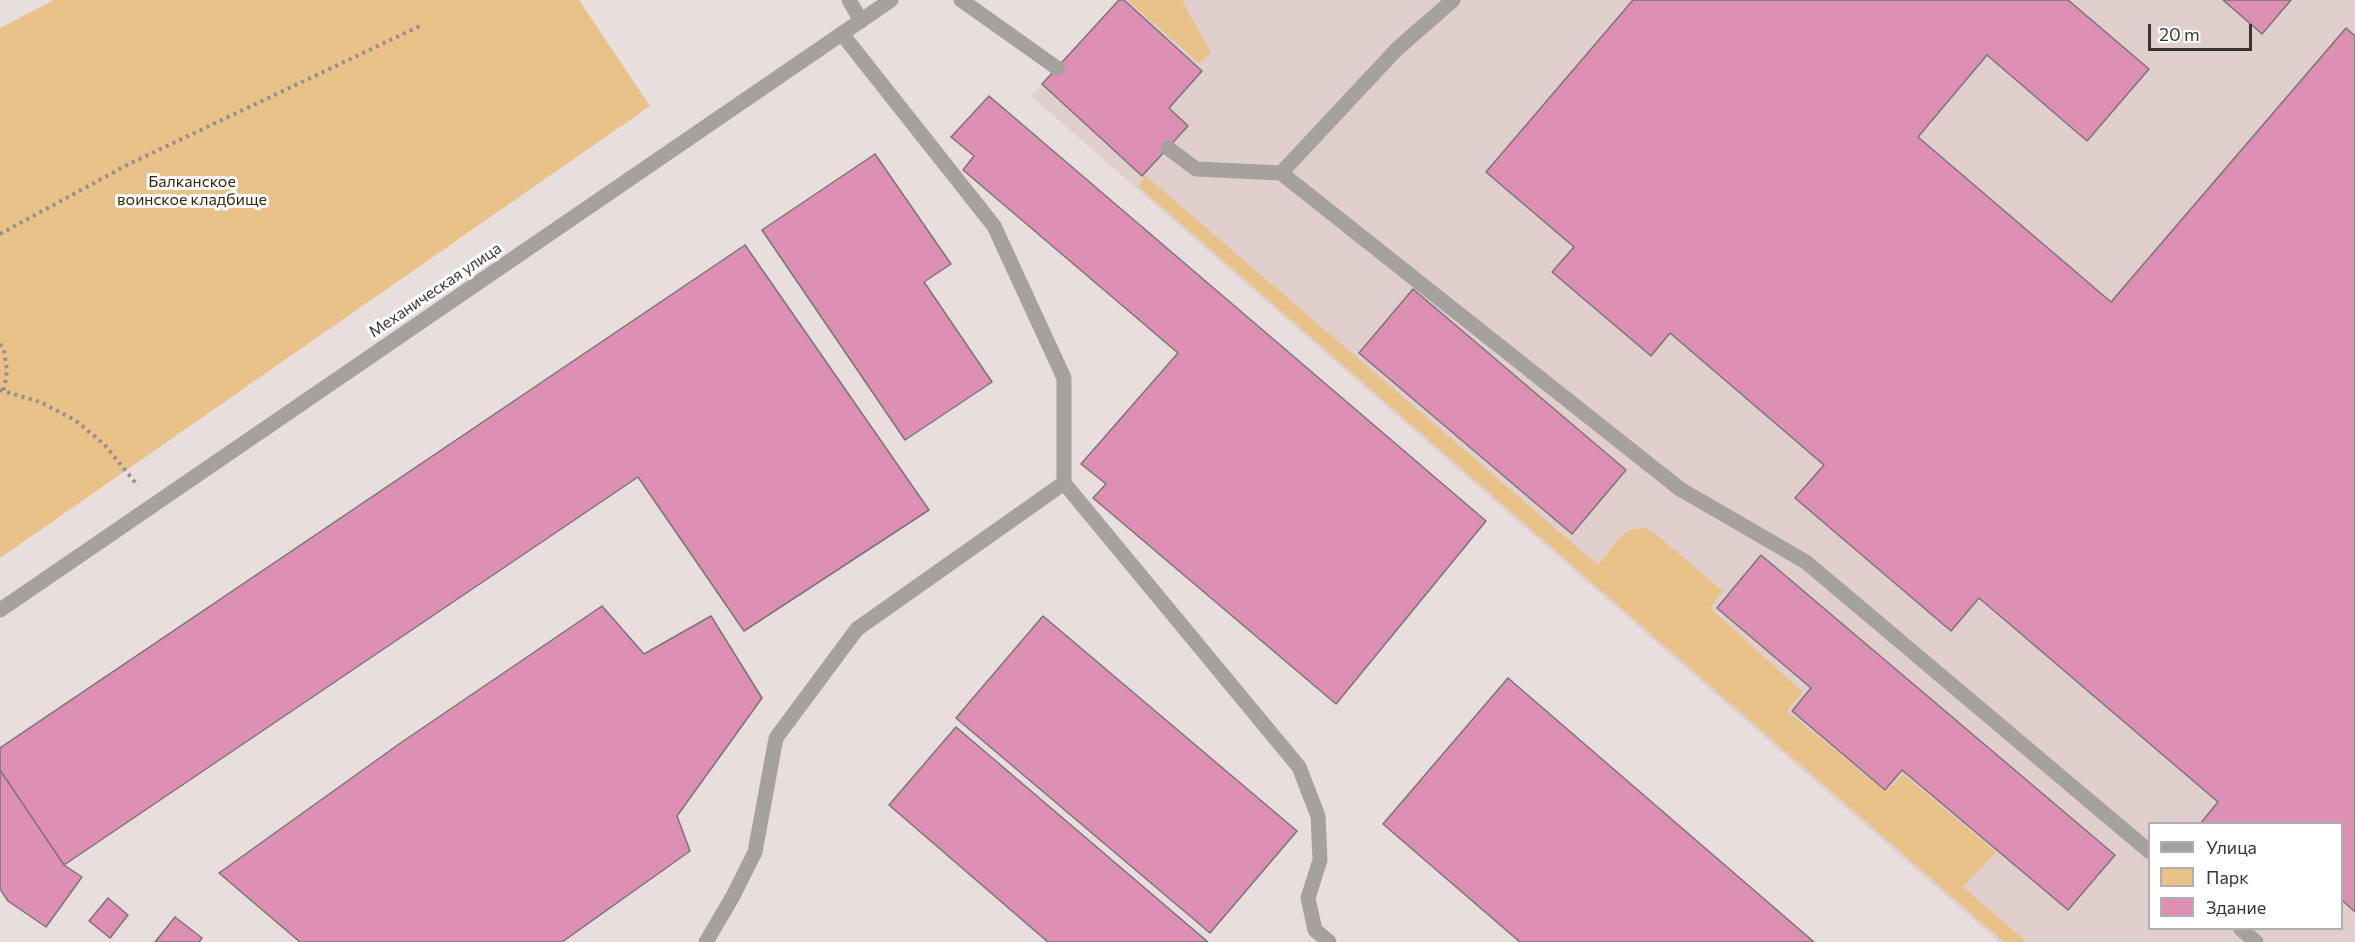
<!DOCTYPE html>
<html>
<head>
<meta charset="utf-8">
<style>
	body { margin:0 }
	#map { position:relative; width:2355px; height:942px; overflow:hidden; background:#e8dede; font-family:Commissioner,sans-serif }
	canvas { display:block }
	.legend { position:absolute; left:2148px; top:822px; width:195px; height:108px; box-sizing:border-box; background:#fff; border:2px solid #b0aeae; margin:0; padding:8px 10px; list-style:none; font-size:18px; color:#393535 }
	.legend li { display:flex; align-items:center; gap:12px; height:30px }
	.legend b { width:30px; border:2px solid #b0aeae }
	.scale { position:absolute; left:2148px; top:24px; width:104px; height:27px; box-sizing:border-box; border:3px solid #393535; border-top:0; padding-left:8px; font-size:18px; line-height:21px; white-space:nowrap; color:#393535; -webkit-text-stroke:4px #fff; paint-order:stroke }
</style>
</head>
<body>
<div id="map">
<canvas width="2355" height="942"></canvas>
<ul class="legend">
<li><b style="height:8px;background:#a5a19f"></b>Улица</li>
<li><b style="height:16px;background:#e9c289"></b>Парк</li>
<li><b style="height:16px;background:#dd8fb4"></b>Здание</li>
</ul>
<div class="scale">20 m</div>
</div>
<script>
const ctx = document.querySelector('canvas').getContext('2d');
ctx.lineJoin = 'round';
function paint(path, color) { ctx.fillStyle = color; ctx.fill(path, 'evenodd'); }
const toPath = rows => new Path2D(rows.map(r => 'M' + r).join(''));
function trace(path, color, width, dash) { ctx.strokeStyle = color; ctx.lineWidth = width; ctx.lineCap = dash ? 'butt' : 'round'; ctx.setLineDash(dash || []); ctx.stroke(path); }
function label(font, color, halo, rows, align = 'center') {
  ctx.font = font + ' Commissioner,sans-serif'; ctx.lineWidth = 6; ctx.setLineDash([]); ctx.textBaseline = 'middle'; ctx.strokeStyle = halo; ctx.fillStyle = color; for (const [text, x, y, turn = 0] of rows) {
    ctx.save(); ctx.translate(x, y); ctx.rotate((+turn || 0) * Math.PI / 180); ctx.textAlign = isNaN(turn) ? turn : align; if (halo) ctx.strokeText(text, 0, 0); ctx.fillText(text, 0, 0); ctx.restore();
  }
}
const built = toPath([
	[1119,0,2355,0,2355,942,1999,942,1031,96],
	[2150,824,2342,824,2342,928,2150,928]
]);
const green = toPath([
	[54,0,579,0,650,106,0,558,0,28],
	[1127,0,1182,0,1211,53,1199,63],
	[1146,176,1598,565,1622,535,1632,529,1645,528,1653,532,1723,591,1710,608,1803,692,1787,711,1886,792,1903,774,1996,852,1963,887,2027,942,2004,942,1138,186]
]);
const building = toPath([
	[1119,0,1124,0,1202,71,1169,108,1188,126,1142,176,1042,84,1119,0],
	[1633,0,2068,0,2149,69,2087,141,1987,55,1918,137,2111,302,2346,28,2355,36,2355,912,2342,900,2342,824,2200,824,2218,802,1979,598,1951,631,1795,498,1824,465,1670,333,1651,356,1552,272,1574,247,1486,172,1633,0],
	[2223,0,2291,0,2262,34,2223,0],
	[989,96,1486,521,1336,704,1093,498,1106,484,1081,464,1178,353,963,170,974,156,951,137,989,96],
	[875,154,951,264,924,282,992,382,905,440,762,230,875,154],
	[745,245,929,510,744,631,638,477,64,865,0,770,0,748,745,245],
	[1413,289,1626,470,1572,534,1359,353,1413,289],
	[1761,555,2115,855,2068,910,1902,770,1885,790,1792,711,1811,688,1717,608,1761,555],
	[602,606,644,654,711,616,762,698,677,816,690,851,562,942,300,942,219,873,399,744,602,606],
	[1043,616,1297,831,1210,933,956,718,1043,616],
	[1508,678,1814,942,1520,942,1383,824,1508,678],
	[956,727,1208,942,1048,942,889,805,956,727],
	[0,770,64,865,82,877,46,927,8,901,0,889,0,770],
	[108,898,128,915,110,938,89,921,108,898],
	[175,917,202,938,199,942,155,942,175,917]
]);
const path = toPath([
	[0,234,129,164,422,25],
	[0,344,4,350,7,371,4,390],
	[0,390,40,402,75,420,104,444,138,486]
]);
const lane = toPath([
	[849,0,861,21],
	[961,0,1057,68],
	[1453,0,1397,49,1281,173,1680,489,1806,562,2150,852],
	[1168,148,1196,169,1281,173],
	[1064,483,1299,767,1318,816,1320,860,1308,898,1315,930,1329,942],
	[2240,928,2256,942],
	[706,942,733,896,755,852,776,738,857,629,1064,483,1064,378,994,226,842,34]
]);
const street = toPath([
	[0,610,891,0]
]);
const parkNames = [
	["Балканское",192,182],
	["воинское кладбище",192,200]
];
const streetNames = [
	["Механическая улица",435,290,-34]
];
paint(built, '#e1cfce');
paint(green, '#e9c289');
paint(building, '#dd8fb4');
trace(building, '#7b7376', 1.5);
trace(path, '#958e8e', 4, [3, 4.5]);
trace(lane, '#a5a19f', 15);
trace(street, '#a5a19f', 15);
label('16px', '#382504', '#fff', parkNames);
label('16px', '#393535', '#fff', streetNames);
</script>
</body>
</html>
